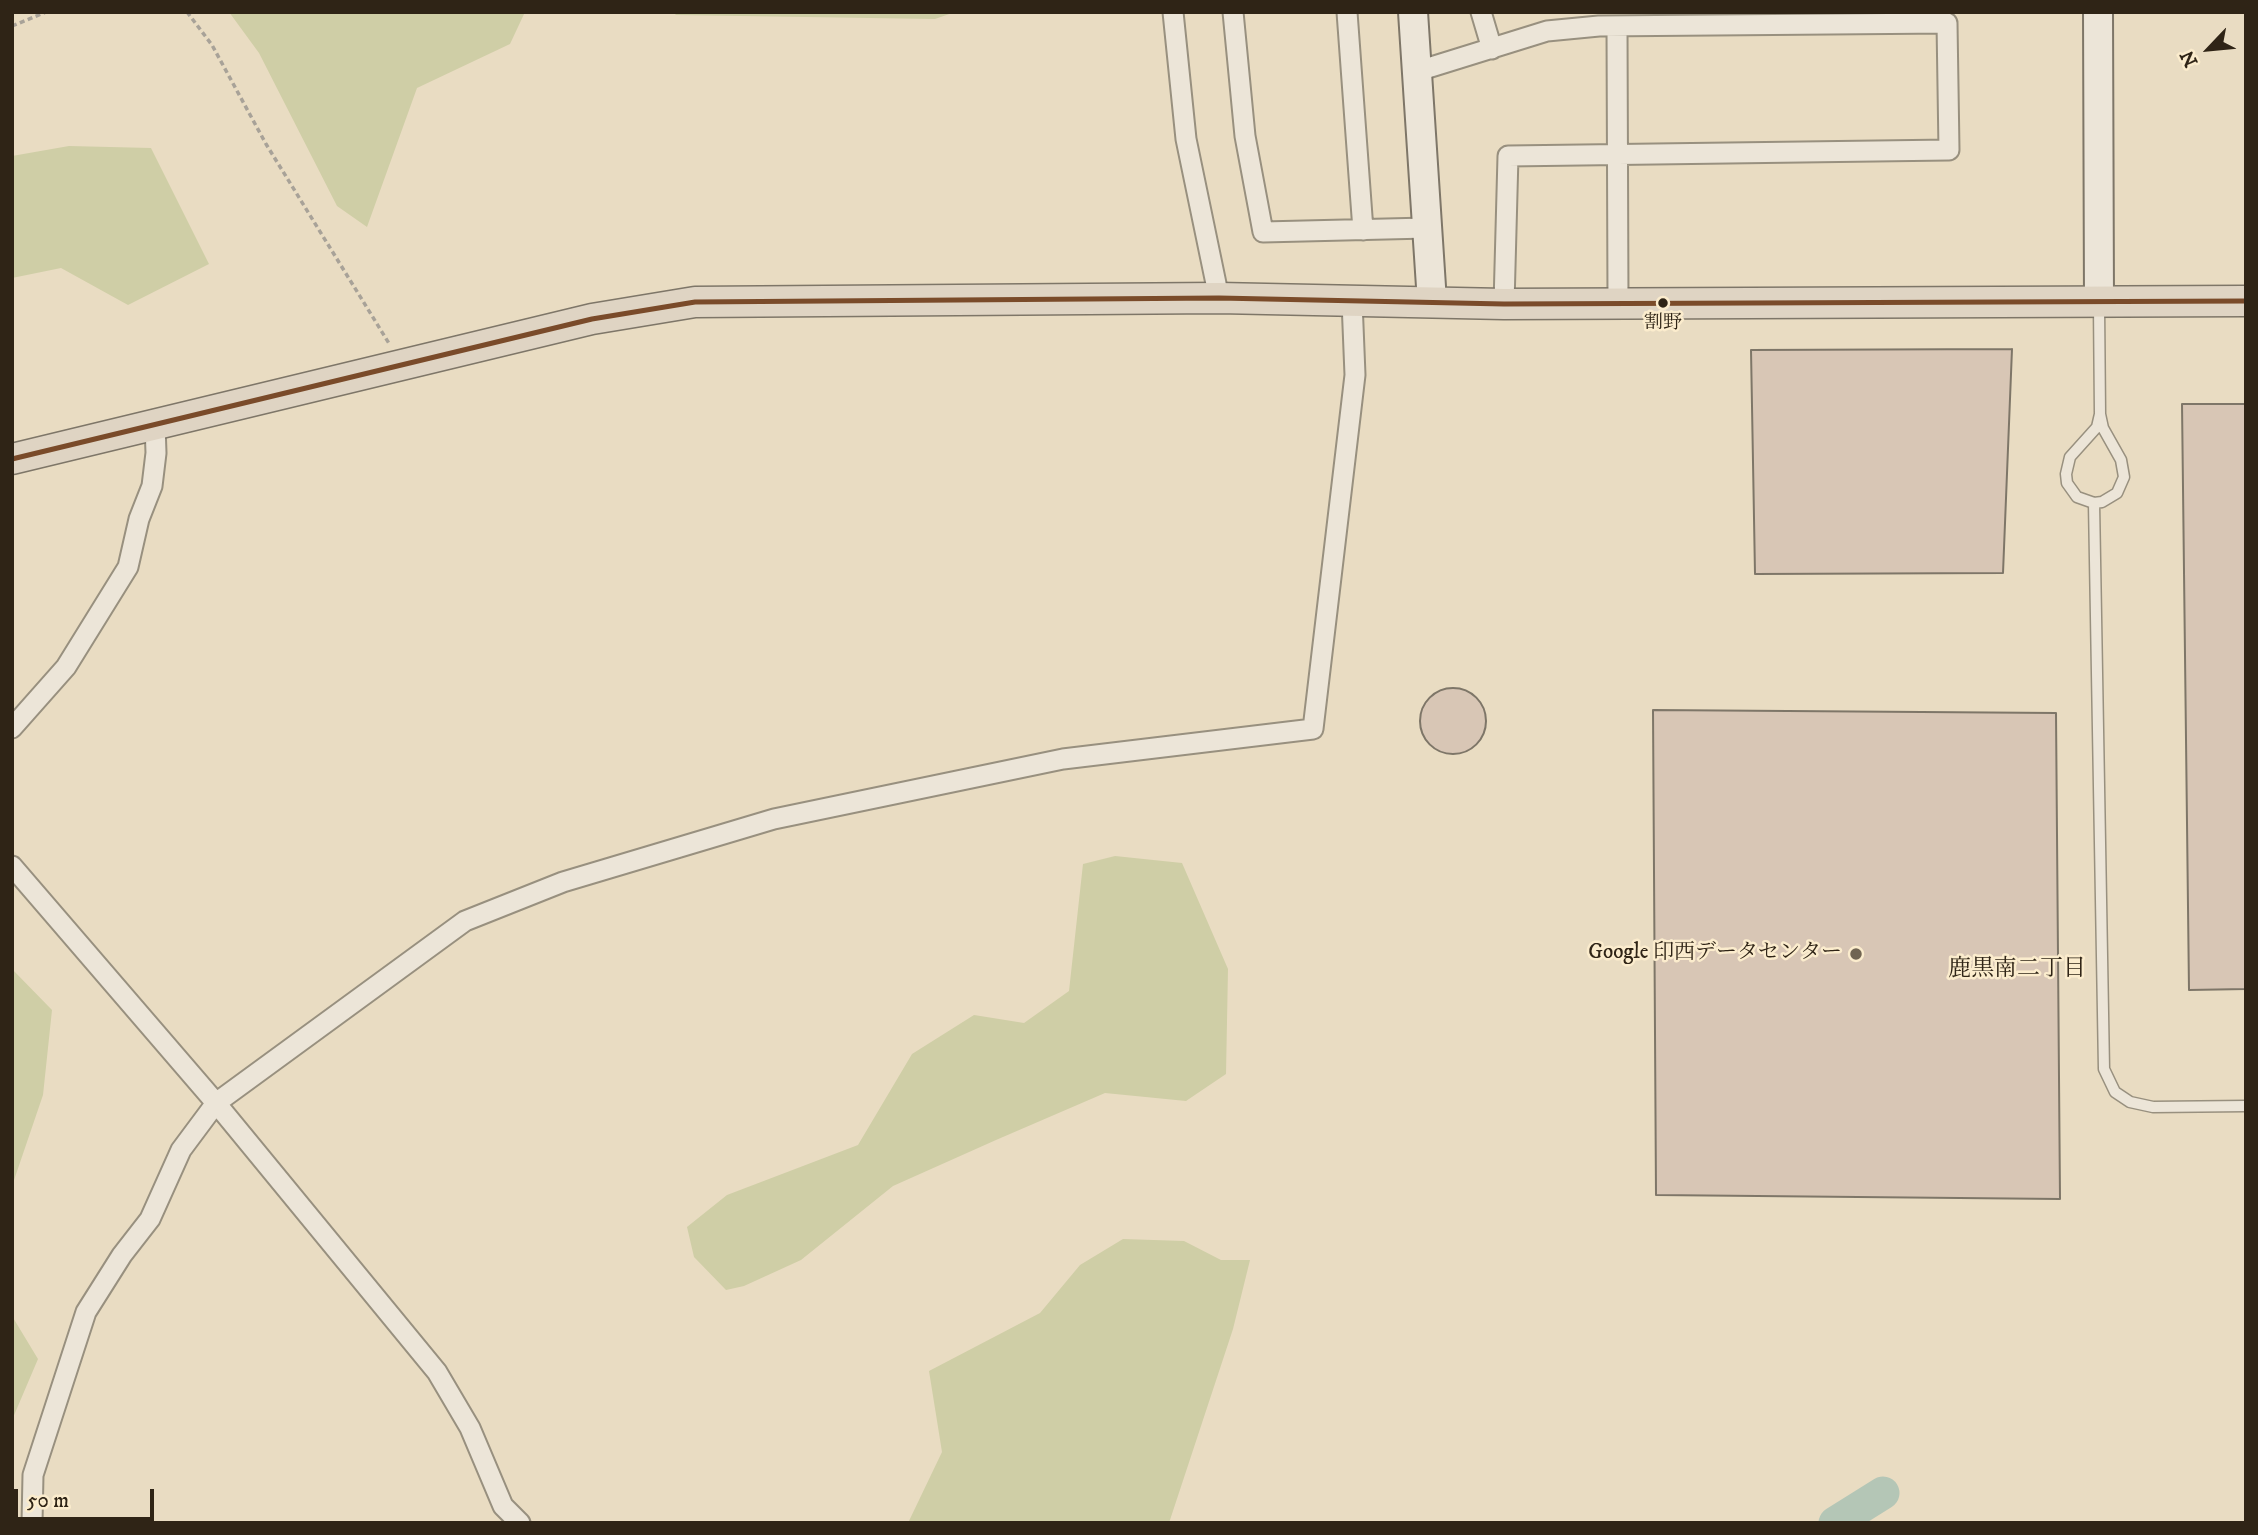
<!DOCTYPE html>
<html>
<head>
<meta charset="utf-8">
<style>
	body { margin:0 }
	#map { position:relative; width:2258px; height:1535px; overflow:hidden; background:#e9dcc2; font-family:"IM FELL DW Pica",serif }
	canvas { display:block }
	.frame { position:absolute; inset:0; border:14px solid #2f2416; pointer-events:none }
	.north { position:absolute; left:2174px; top:14px; width:70px; height:70px; -webkit-text-stroke:5px #fbeccd; paint-order:stroke; rotate:244deg; font-size:19px; font-weight:700; line-height:28px; text-align:center; color:#2f2416 }
	.north::after { content:''; display:block; margin:auto; width:24px; height:32px; background:#2f2416; clip-path:polygon(50% 0,100% 100%,50% 72%,0 100%) }
	.scale { position:absolute; left:14px; top:1489px; width:140px; height:32px; box-sizing:border-box; border:4px solid #2f2416; border-top:0; padding-left:9px; font-size:21px; line-height:24px; white-space:nowrap; color:#2f2416; -webkit-text-stroke:5px #fbeccd; paint-order:stroke }
</style>
</head>
<body>
<div id="map">
<canvas width="2258" height="1535"></canvas>
<div class="frame"></div>
<div class="north">N</div>
<div class="scale">50 m</div>
</div>
<script>
const ctx = document.querySelector('canvas').getContext('2d');
ctx.lineJoin = 'round';
function paint(path, color) { ctx.fillStyle = color; ctx.fill(path, 'evenodd'); }
const toPath = rows => new Path2D(rows.map(r => 'M' + r).join(''));
function trace(path, color, width, dash) { ctx.strokeStyle = color; ctx.lineWidth = width; ctx.lineCap = dash ? 'butt' : 'round'; ctx.setLineDash(dash || []); ctx.stroke(path); }
function label(font, color, halo, rows, align = 'center') {
  ctx.font = font + ' "IM FELL DW Pica","Noto Serif JP",serif'; ctx.lineWidth = 5; ctx.setLineDash([]); ctx.textBaseline = 'middle'; ctx.strokeStyle = halo; ctx.fillStyle = color; for (const [text, x, y, turn = 0] of rows) {
    ctx.save(); ctx.translate(x, y); ctx.rotate((+turn || 0) * Math.PI / 180); ctx.textAlign = isNaN(turn) ? turn : align; if (halo) ctx.strokeText(text, 0, 0); ctx.fillText(text, 0, 0); ctx.restore();
  }
}
const green = toPath([
	[229,12,525,12,510,44,417,88,367,227,337,206,259,53],
	[673,12,955,12,935,19,676,15],
	[69,146,151,148,209,264,128,305,61,268,12,278,12,156],
	[1115,856,1182,863,1228,969,1226,1074,1186,1101,1105,1093,996,1140,893,1186,801,1260,744,1286,726,1290,694,1257,687,1227,727,1195,858,1145,912,1054,974,1015,1024,1023,1069,991,1083,864],
	[12,969,52,1010,43,1095,12,1186],
	[1123,1239,1184,1241,1221,1260,1250,1260,1233,1329,1169,1523,908,1523,942,1452,929,1371,1040,1313,1080,1265],
	[12,1316,38,1359,12,1420]
]);
const river = toPath([
	[1835,1523,1883,1493]
]);
const building = toPath([
	[2012,349,2003,573,1755,574,1751,350,2012,349],
	[2182,404,2246,404,2246,989,2189,990,2182,404],
	'1420 721a33 33 0 1 1 66 0a33 33 0 1 1-66 0Z',
	[1653,710,2056,713,2060,1199,1656,1195,1653,710]
]);
const path = toPath([
	[187,12,212,45,266,144,390,345],
	[12,26,46,12]
]);
const lane = toPath([
	[2099,306,2100,414,2103,428,2121,460,2124,477,2117,493,2102,502,2094,503,2077,497,2067,483,2066,474,2070,457,2097,427,2100,414],
	[2094,503,2104,1069,2115,1092,2130,1102,2153,1107,2246,1106]
]);
const street = toPath([
	[1173,12,1186,139,1219,298],
	[1233,12,1245,136,1263,232,1427,228],
	[1347,12,1363,230],
	[1481,12,1492,49],
	[1617,26,1618,303],
	[1415,72,1547,31,1599,26,1947,23,1949,150,1508,156,1504,304],
	[12,728,66,667,128,567,139,519,152,486,156,453,155,425],
	[12,866,216,1103,437,1372,470,1428,503,1506,520,1523],
	[32,1523,33,1475,86,1312,122,1255,150,1219,181,1150,216,1103,465,921,563,882,774,819,1063,759,1313,729,1355,375,1352,301]
]);
const secondary = toPath([
	[1413,12,1432,302],
	[2098,12,2099,302]
]);
const primary = toPath([
	[12,459,592,319,695,302,1219,298,1504,304,2246,301]
]);
const bus1 = toPath([
	[12,459,592,319,695,302,1219,298,1504,304,2246,301]
]);
const markers = [
	[1663,303,6,"#2f2416"],
	[1856,954,7,"#706452"]
];
const busNames = [
	["割野",1663,324]
];
const poiNames = [
	["Google 印西データセンター",1842,954]
];
const neighbourhoodNames = [
	["鹿黒南二丁目",2017,970]
];
paint(green, '#cfcea6');
trace(river, '#b4c6b6', 33);
paint(building, '#d8c6b5');
trace(building, '#7e7668', 2);
trace(lane, '#98907f', 13);
trace(street, '#98907f', 23);
trace(secondary, '#7e7668', 32);
trace(primary, '#7e7668', 33);
trace(path, '#a8a298', 3.5, [5, 3.5]);
trace(lane, '#ece5d8', 10);
trace(street, '#ece5d8', 19);
trace(secondary, '#ece5d8', 28);
trace(primary, '#dfd4c3', 30);
trace(bus1, '#7a4b2a', 5);
for (const [x, y, r, color] of markers) { const dot = new Path2D(); dot.arc(x, y, r, 0, 2 * Math.PI); ctx.fillStyle = color; ctx.fill(dot); trace(dot, '#fbeccd', 2.5); }
label('19px', '#2f2416', '#fbeccd', busNames);
label('21px', '#2f2416', '#fbeccd', poiNames, 'right');
label('23px', '#2f2416', '#fbeccd', neighbourhoodNames);
</script>
</body>
</html>
